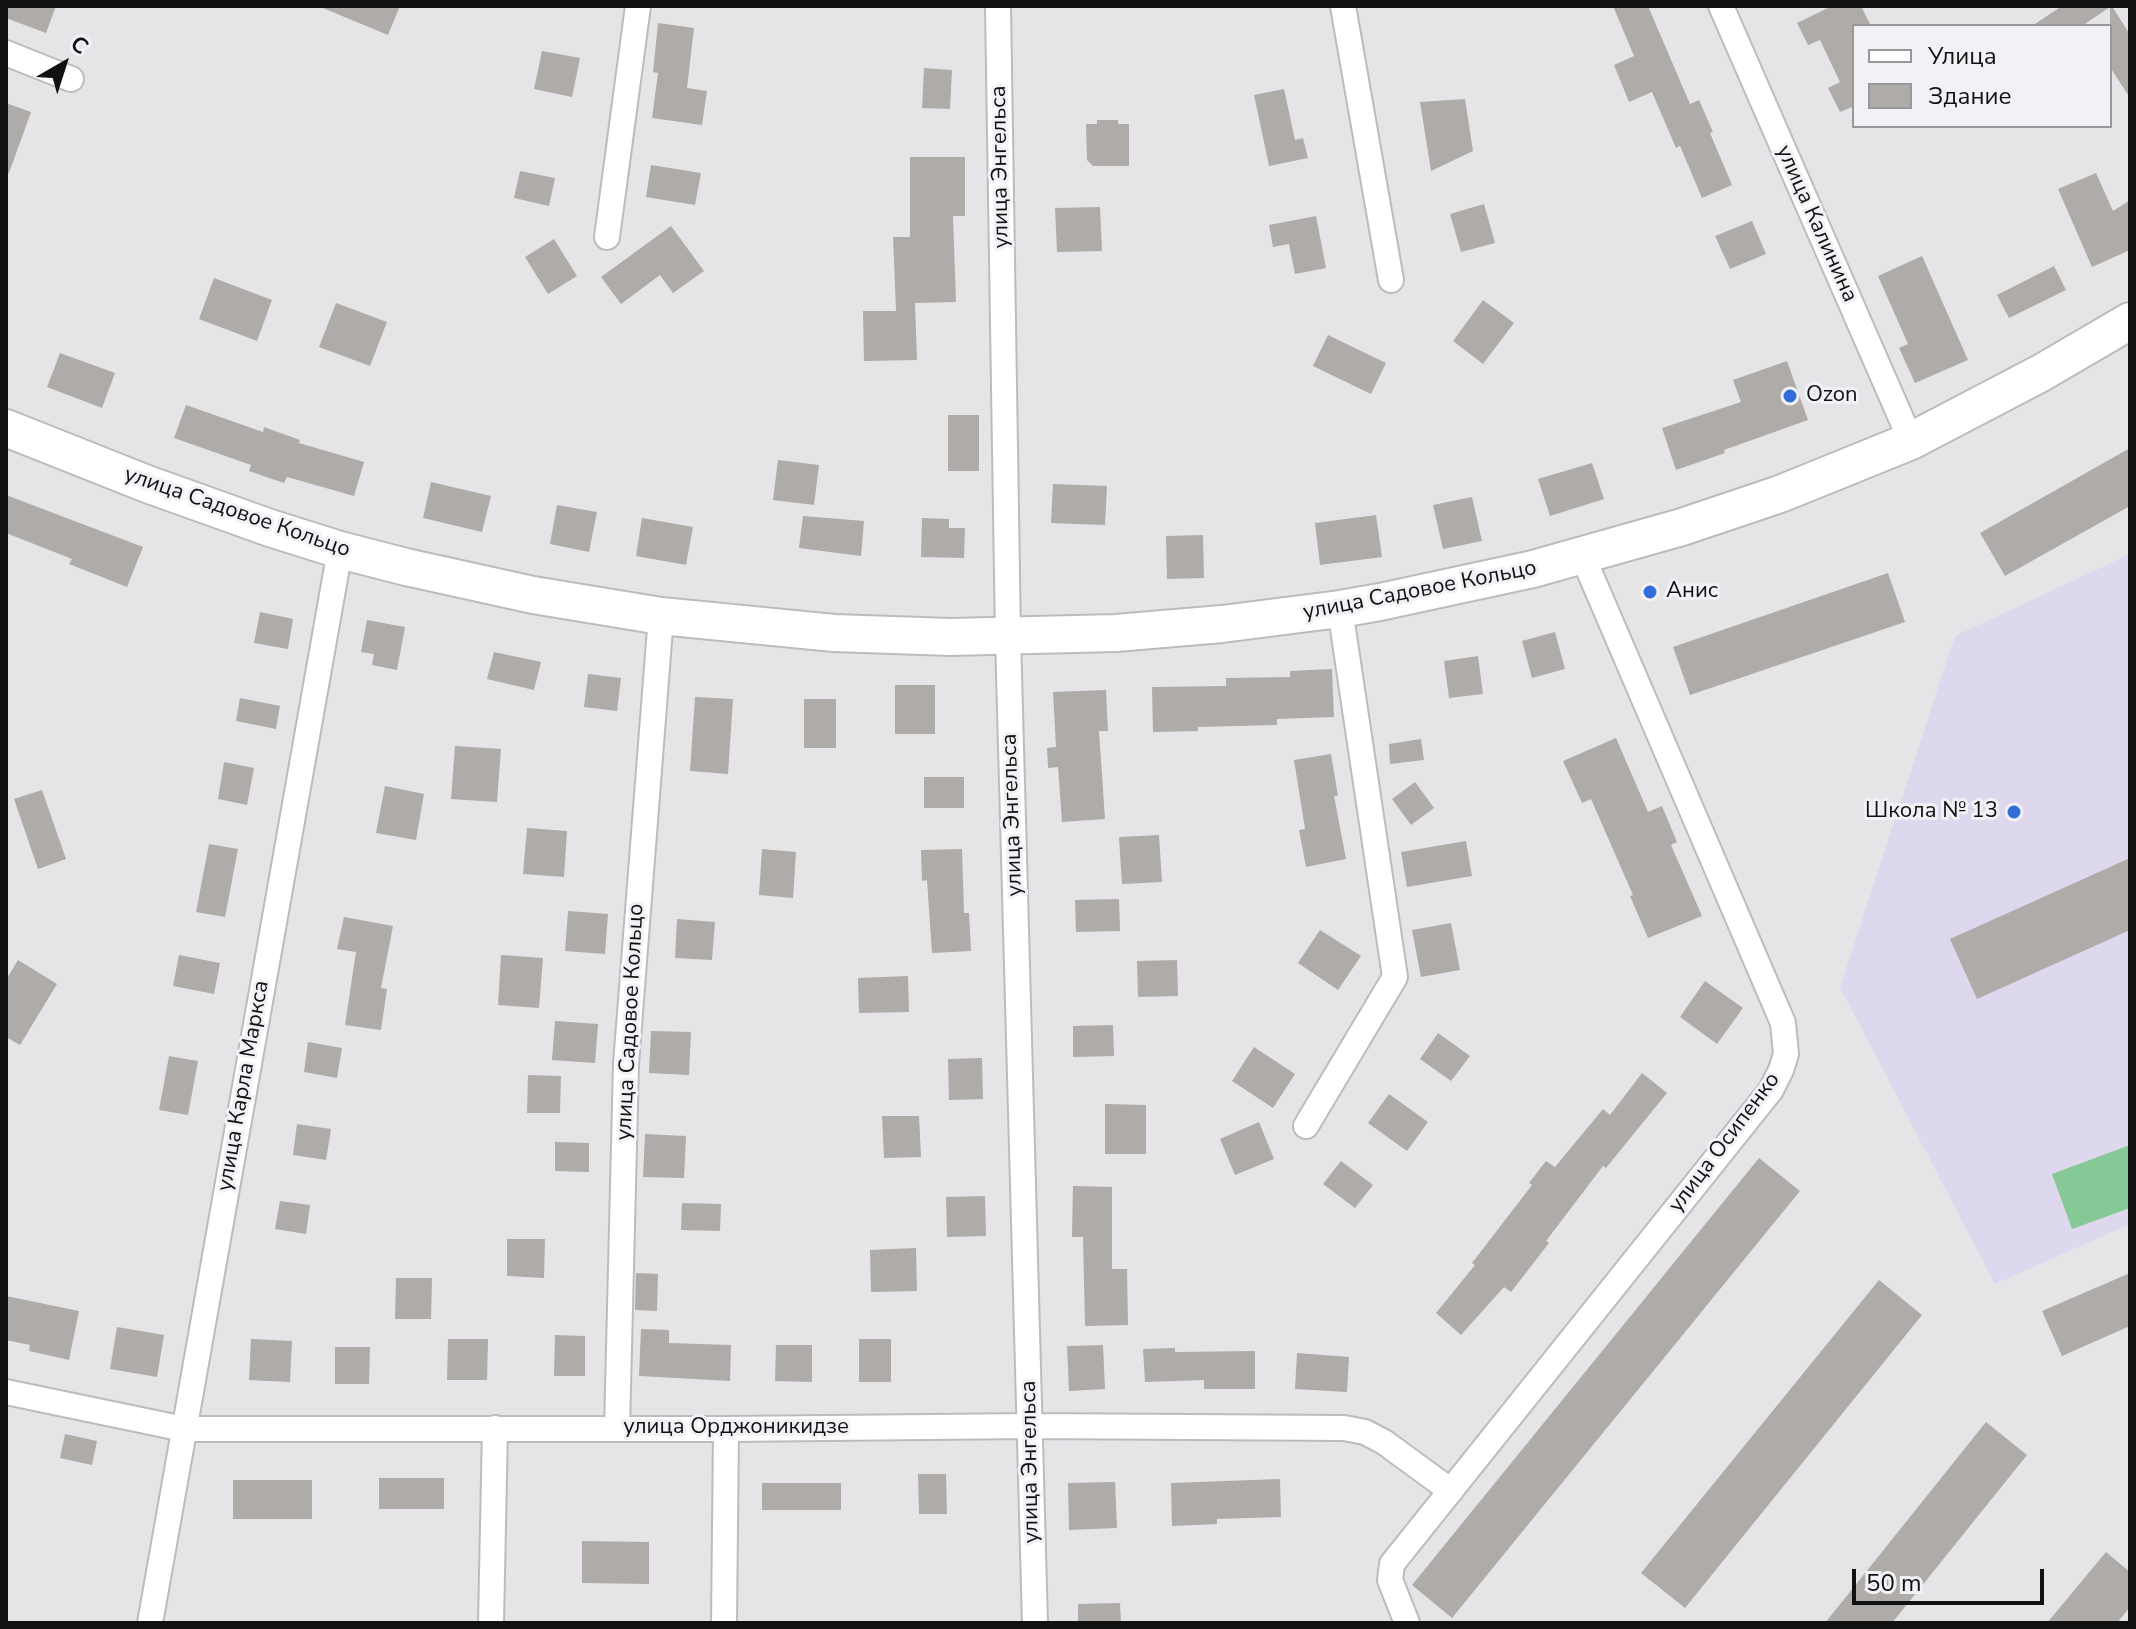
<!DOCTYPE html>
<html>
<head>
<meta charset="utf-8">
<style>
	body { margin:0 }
	#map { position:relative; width:2136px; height:1629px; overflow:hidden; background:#e5e5e8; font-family:"Nunito Sans",sans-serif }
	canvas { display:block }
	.frame { position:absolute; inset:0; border:8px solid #111112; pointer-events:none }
	.legend { position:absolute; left:1852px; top:24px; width:260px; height:104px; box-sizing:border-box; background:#f2f2f6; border:2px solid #98989b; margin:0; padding:10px 14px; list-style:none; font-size:24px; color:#111112 }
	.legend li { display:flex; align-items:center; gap:16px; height:40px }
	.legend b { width:40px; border:2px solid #98989b }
	.north { position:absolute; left:24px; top:24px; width:80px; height:80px; -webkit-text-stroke:6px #f2f2f6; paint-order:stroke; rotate:39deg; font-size:22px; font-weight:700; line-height:32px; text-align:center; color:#111112 }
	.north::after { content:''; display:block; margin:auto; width:28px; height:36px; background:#111112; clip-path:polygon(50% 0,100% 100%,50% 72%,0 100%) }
	.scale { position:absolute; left:1852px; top:1569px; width:192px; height:36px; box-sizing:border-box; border:4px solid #111112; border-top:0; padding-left:10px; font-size:24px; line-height:28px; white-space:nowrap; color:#111112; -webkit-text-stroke:6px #f2f2f6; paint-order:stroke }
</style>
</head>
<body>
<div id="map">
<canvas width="2136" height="1629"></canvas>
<div class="frame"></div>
<ul class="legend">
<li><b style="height:10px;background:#fff"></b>Улица</li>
<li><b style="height:22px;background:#aeaba9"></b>Здание</li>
</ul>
<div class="north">С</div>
<div class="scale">50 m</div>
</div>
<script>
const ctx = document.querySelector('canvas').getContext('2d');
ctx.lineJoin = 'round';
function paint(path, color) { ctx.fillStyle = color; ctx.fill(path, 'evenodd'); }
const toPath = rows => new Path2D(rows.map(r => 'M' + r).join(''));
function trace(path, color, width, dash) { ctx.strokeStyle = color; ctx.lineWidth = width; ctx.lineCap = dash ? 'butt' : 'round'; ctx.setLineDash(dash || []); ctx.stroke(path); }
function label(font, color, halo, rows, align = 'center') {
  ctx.font = font + ' "Nunito Sans",sans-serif'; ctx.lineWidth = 6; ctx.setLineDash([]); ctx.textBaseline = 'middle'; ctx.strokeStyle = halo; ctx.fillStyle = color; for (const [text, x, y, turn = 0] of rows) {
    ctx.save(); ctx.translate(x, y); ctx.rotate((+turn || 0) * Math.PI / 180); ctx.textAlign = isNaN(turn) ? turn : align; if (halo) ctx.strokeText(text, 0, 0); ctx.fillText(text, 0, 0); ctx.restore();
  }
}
const education = toPath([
	[2130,554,2130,1224,1995,1284,1840,987,1955,636]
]);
const green = toPath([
	[2130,1145,2130,1208,2072,1229,2052,1174]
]);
const building = toPath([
	[6,6,56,6,46,33,6,18],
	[318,6,400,6,388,35],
	[1613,6,1648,6,1690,104,1699,100,1713,132,1710,133,1732,185,1702,198,1680,146,1676,148,1652,92,1629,102,1614,65,1634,56],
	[1832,6,1861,6,1871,26,1854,26,1854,111,1852,107,1840,112,1828,88,1840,82,1820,40,1808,45,1797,23],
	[2062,6,2112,6,2130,35,2130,98,2110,67,2110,7,2082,26,2032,26],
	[658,23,694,28,687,88,707,91,702,125,652,118,658,73,653,72],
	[542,51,580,58,572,97,534,89],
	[924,68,952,70,950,109,922,108],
	[1284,89,1295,140,1303,138,1308,158,1269,166,1254,95],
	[1465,99,1473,151,1431,171,1420,102],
	[6,103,31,112,9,173,6,173],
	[1097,120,1118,120,1118,124,1129,124,1129,166,1093,166,1087,160,1086,124,1097,124],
	[910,157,965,157,965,216,953,216,956,302,915,303,917,360,864,361,863,311,896,311,893,237,910,237],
	[651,165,701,173,695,205,646,197],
	[520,171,555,178,549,206,514,198],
	[2096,173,2113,211,2130,200,2130,250,2092,267,2058,189],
	[1484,204,1495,243,1461,252,1450,214],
	[1100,207,1102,251,1057,252,1055,208],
	[1316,216,1326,268,1295,274,1289,244,1273,247,1269,225],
	[1752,221,1766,254,1730,269,1715,236],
	[671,226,704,271,673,293,660,275,621,304,601,277],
	[554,239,577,276,548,294,525,257],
	[1922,256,1968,360,1915,383,1899,348,1908,344,1878,276],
	[2054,266,2066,290,2009,318,1997,295],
	[214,278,272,300,257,341,199,319],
	[1483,300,1514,323,1483,364,1453,341],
	[336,303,387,322,370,366,319,347],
	[1328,335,1386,363,1371,394,1313,366],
	[60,353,115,373,102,408,47,387],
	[1787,361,1808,420,1724,450,1725,453,1676,470,1662,428,1741,402,1733,380],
	[186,405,263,432,264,427,300,440,299,443,364,462,354,496,287,477,284,483,249,471,251,465,174,438],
	[948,415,979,415,979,471,948,471],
	[2130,448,2130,506,2005,576,1980,533],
	[778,460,819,465,814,505,773,500],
	[1592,463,1604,499,1550,516,1538,479],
	[431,482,491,496,482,532,423,518],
	[1053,484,1107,486,1105,525,1051,523],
	[6,495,143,547,127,587,69,564,72,559,6,533],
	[1472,497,1482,541,1443,549,1433,505],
	[557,505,597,512,589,552,550,544],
	[1376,515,1382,557,1320,565,1315,523],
	[803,516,864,521,861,556,799,548],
	[642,518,693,527,686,565,636,556],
	[922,518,949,519,949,528,965,528,964,558,921,557],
	[1203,535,1204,578,1167,579,1166,536],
	[1888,573,1905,622,1690,695,1673,647],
	[260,612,293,619,288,649,254,643],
	[367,620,405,627,397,670,372,665,374,654,361,652],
	[1555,632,1565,669,1532,678,1522,641],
	[494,652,541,662,534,690,487,679],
	[1478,656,1483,694,1449,698,1444,661],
	[1332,669,1334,717,1277,719,1277,725,1198,727,1198,731,1153,732,1152,687,1226,686,1226,678,1290,677,1290,671],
	[588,674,621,678,617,711,584,707],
	[895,685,935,685,935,734,895,734],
	[1106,690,1108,731,1099,731,1105,819,1062,822,1058,767,1048,768,1047,748,1056,747,1053,692],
	[695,697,733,699,728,774,690,771],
	[240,698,280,706,276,729,236,721],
	[804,699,836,699,836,748,804,748],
	[1616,738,1648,812,1662,806,1677,842,1671,845,1702,916,1648,938,1630,896,1633,895,1591,799,1582,803,1563,761],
	[1421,739,1424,760,1390,764,1389,744],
	[455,746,501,749,497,802,451,799],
	[1331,754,1338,796,1334,796,1346,859,1306,867,1299,830,1305,829,1294,760],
	[224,762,254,768,247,805,218,799],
	[924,777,964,777,964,808,924,808],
	[1415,782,1434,808,1411,825,1392,799],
	[385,786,424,794,416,840,376,833],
	[42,790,66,859,38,869,14,799],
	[527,828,567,831,564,877,523,874],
	[1159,835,1162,882,1122,884,1119,837],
	[1466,841,1472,876,1407,887,1401,852],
	[209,844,238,849,225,917,196,912],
	[762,849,796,852,793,898,759,895],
	[962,849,964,913,969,913,971,951,932,953,927,880,922,881,921,850],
	[2130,858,2130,930,1977,999,1950,939],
	[1119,899,1120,931,1076,932,1075,900],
	[568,911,608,914,605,954,565,951],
	[344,917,393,926,381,988,387,989,381,1030,345,1025,356,952,337,949],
	[677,919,715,922,712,960,675,958],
	[1451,923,1460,970,1421,977,1412,930],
	[1320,930,1361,956,1338,990,1298,963],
	[179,955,220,963,214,994,173,986],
	[501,955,543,958,539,1008,498,1005],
	[18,960,57,984,20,1045,6,1037,6,980],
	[1177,960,1178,996,1138,997,1137,961],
	[908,976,909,1012,859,1013,858,978],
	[1705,981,1743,1008,1717,1044,1680,1017],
	[555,1021,598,1024,595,1063,552,1060],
	[1113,1025,1114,1056,1073,1057,1073,1026],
	[651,1031,691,1032,689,1075,649,1073],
	[1438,1033,1470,1056,1451,1081,1420,1059],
	[308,1042,342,1048,337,1078,304,1072],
	[1254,1047,1295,1074,1273,1108,1232,1081],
	[169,1056,198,1061,188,1115,159,1110],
	[982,1058,983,1099,949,1100,948,1059],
	[1642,1073,1667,1093,1606,1168,1603,1166,1546,1241,1549,1243,1511,1292,1504,1287,1461,1335,1436,1313,1475,1265,1472,1263,1532,1185,1529,1183,1546,1161,1555,1167,1603,1109,1610,1115],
	[528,1075,561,1076,560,1113,527,1113],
	[1389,1094,1428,1122,1407,1151,1368,1123],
	[1105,1104,1146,1105,1146,1154,1105,1154],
	[882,1116,919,1116,921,1157,884,1158],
	[1259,1122,1274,1159,1235,1175,1220,1139],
	[297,1124,331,1129,326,1160,293,1155],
	[645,1134,686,1136,684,1178,643,1177],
	[555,1142,589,1143,589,1172,555,1171],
	[1759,1158,1800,1191,1452,1618,1412,1585],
	[1341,1161,1373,1185,1355,1208,1323,1184],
	[1073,1186,1112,1187,1112,1269,1127,1269,1128,1325,1085,1326,1083,1237,1072,1237],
	[985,1196,986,1236,947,1237,946,1197],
	[280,1201,310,1205,306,1234,275,1229],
	[682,1203,721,1204,720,1231,681,1230],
	[507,1239,545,1239,544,1278,507,1276],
	[916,1248,917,1291,871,1292,870,1250],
	[636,1273,658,1274,657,1311,635,1310],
	[2130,1273,2130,1326,2062,1356,2042,1311],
	[396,1278,432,1278,431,1319,395,1319],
	[1879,1280,1922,1315,1685,1608,1641,1573],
	[6,1296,79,1311,69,1360,29,1351,30,1345,6,1340],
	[117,1327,164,1335,157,1377,110,1369],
	[641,1329,669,1330,669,1343,731,1345,730,1381,639,1376],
	[555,1335,585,1336,585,1376,554,1376],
	[251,1339,292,1341,290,1382,249,1380],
	[448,1339,488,1339,487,1380,447,1380],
	[859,1339,891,1339,891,1382,859,1382],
	[776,1345,812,1345,812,1382,775,1381],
	[1103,1345,1105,1389,1069,1391,1067,1346],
	[335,1347,370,1347,369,1384,335,1384],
	[1175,1348,1175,1352,1255,1351,1255,1389,1204,1389,1204,1380,1145,1382,1143,1349],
	[1297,1353,1349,1357,1347,1392,1295,1389],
	[1986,1422,2027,1455,1892,1623,1825,1623],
	[65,1434,97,1441,92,1465,60,1458],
	[918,1474,946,1474,947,1514,919,1514],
	[379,1478,444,1478,444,1509,379,1509],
	[1280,1479,1281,1517,1217,1519,1217,1524,1172,1526,1171,1483],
	[233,1480,312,1480,312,1519,233,1519],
	[1115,1482,1117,1528,1069,1530,1068,1483],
	[762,1483,841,1483,841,1510,762,1510],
	[582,1541,649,1542,649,1584,582,1583],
	[2106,1552,2130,1572,2130,1607,2117,1623,2047,1623],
	[1120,1603,1121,1623,1078,1623,1078,1604]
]);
const street = toPath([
	[998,6,1008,637,1035,1623],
	[1343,6,1391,280],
	[1721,6,1911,441],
	[6,53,71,79],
	[607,237,638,6],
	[1306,1126,1395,977,1340,609],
	[6,1392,184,1429,726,1429,1031,1426,1344,1428,1365,1432,1384,1442,1451,1491],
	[617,1429,626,1064,661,616],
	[150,1623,340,550],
	[491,1623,495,1428],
	[724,1623,726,1429],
	[1407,1623,1390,1580,1392,1564,1771,1090,1781,1070,1786,1054,1783,1023,1583,557]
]);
const secondary = toPath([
	[6,428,147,484,270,528,340,550,406,567,533,595,661,616,834,633,950,637,1116,633,1222,624,1340,609,1380,602,1533,569,1682,527,1780,494,1911,441,2041,373,2130,321]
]);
const markers = [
	[1790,396,8,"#326ddb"],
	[1650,592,8,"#326ddb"],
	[2014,812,8,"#326ddb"]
];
const streetNames = [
	["улица Энгельса",1001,167,-91],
	["улица Калинина",1816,224,66],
	["улица Садовое Кольцо",237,513,19],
	["улица Садовое Кольцо",1420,591,-11],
	["улица Энгельса",1013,815,-92],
	["улица Садовое Кольцо",631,1022,-87],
	["улица Карла Маркса",244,1086,-80],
	["улица Осипенко",1725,1143,-53],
	["улица Орджоникидзе",736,1428],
	["улица Энгельса",1031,1462,-91]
];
const poiNames = [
	["Ozon",1806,396],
	["Анис",1666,592],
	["Школа № 13",1998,812,"right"]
];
paint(education, '#ddd8ee');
paint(green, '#86c996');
paint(building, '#aeaba9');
trace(street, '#bcbcbf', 28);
trace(secondary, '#bcbcbf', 40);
trace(street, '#fff', 24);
trace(secondary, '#fff', 36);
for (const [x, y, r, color] of markers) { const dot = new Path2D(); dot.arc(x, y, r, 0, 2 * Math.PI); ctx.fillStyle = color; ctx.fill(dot); trace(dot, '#f2f2f6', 3); }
label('22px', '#111112', '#f2f2f6', streetNames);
label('22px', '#111112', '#f2f2f6', poiNames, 'left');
</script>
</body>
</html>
